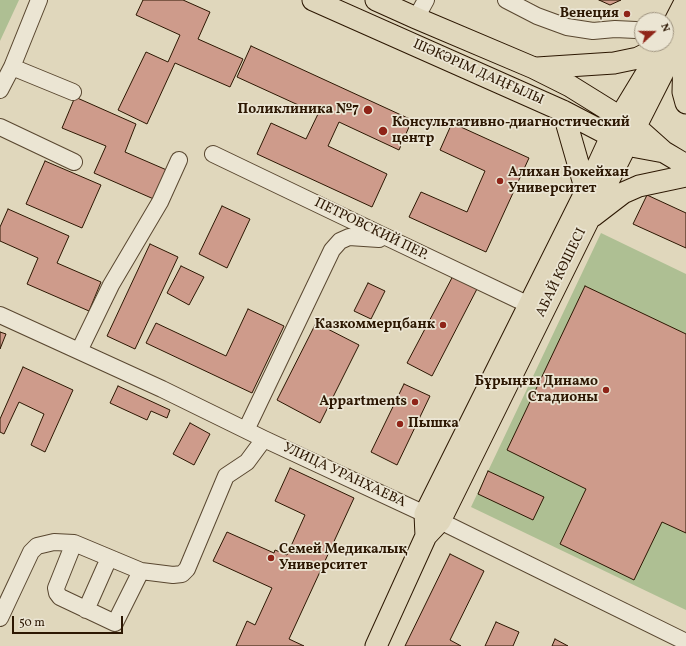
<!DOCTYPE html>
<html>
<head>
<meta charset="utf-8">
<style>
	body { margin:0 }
	#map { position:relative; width:686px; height:646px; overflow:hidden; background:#e0d7bc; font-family:Vollkorn,serif }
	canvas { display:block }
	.north { position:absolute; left:634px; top:12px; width:40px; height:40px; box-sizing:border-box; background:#ebe5d3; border:1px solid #9f937f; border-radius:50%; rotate:69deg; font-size:11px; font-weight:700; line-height:16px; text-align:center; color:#2c1702 }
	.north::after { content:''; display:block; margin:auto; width:14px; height:18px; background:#8f2418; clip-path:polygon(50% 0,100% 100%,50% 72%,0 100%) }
	.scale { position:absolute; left:12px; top:616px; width:111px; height:18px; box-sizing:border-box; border:2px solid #2c1702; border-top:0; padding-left:5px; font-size:12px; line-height:14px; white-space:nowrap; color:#2c1702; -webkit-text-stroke:3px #ebe5d3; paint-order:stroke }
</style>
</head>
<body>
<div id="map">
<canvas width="686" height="646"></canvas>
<div class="north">N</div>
<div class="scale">50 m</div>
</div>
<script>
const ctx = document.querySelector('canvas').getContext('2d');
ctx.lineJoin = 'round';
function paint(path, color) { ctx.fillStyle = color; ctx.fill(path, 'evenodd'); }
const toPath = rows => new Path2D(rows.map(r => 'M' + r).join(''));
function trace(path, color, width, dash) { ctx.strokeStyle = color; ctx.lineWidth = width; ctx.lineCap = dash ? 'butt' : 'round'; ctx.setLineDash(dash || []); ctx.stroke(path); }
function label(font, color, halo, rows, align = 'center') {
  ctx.font = font + ' Vollkorn,serif'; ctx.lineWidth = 3.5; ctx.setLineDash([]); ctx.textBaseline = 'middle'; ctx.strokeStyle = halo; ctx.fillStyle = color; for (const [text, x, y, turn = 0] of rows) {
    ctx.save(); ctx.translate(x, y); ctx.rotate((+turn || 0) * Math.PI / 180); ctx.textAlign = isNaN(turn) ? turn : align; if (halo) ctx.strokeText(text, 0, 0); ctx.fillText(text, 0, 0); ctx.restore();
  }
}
const green = toPath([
	[0,0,19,0,0,41],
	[601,233,686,274,686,610,471,507]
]);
const building = toPath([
	[143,0,183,0,210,12,198,39,243,59,230,87,175,63,147,124,118,110,146,52,168,62,180,35,136,15,143,0],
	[599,0,621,0,610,5,599,0],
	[251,46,412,120,399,150,339,122,328,146,387,174,372,207,257,154,271,123,306,139,318,114,237,77,251,46],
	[75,97,136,124,125,152,169,171,156,200,94,173,106,146,62,128,75,97],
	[452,123,529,158,486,252,409,217,421,192,467,212,485,171,440,150,452,123],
	[45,161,101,185,82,228,26,204,45,161],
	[647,195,686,213,686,248,633,224,647,195],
	[222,206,250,219,227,268,199,254,222,206],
	[8,209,69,236,57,263,101,282,89,311,27,284,38,258,0,241,0,227,8,209],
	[150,244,178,257,135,349,107,336,150,244],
	[181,266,204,277,189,305,167,293,181,266],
	[454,274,478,287,432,376,407,363,454,274],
	[368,283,385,291,371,319,354,311,368,283],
	[585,286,686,334,686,533,662,522,634,580,560,544,586,489,507,450,585,286],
	[248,309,284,326,252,393,146,343,156,323,226,356,248,309],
	[316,323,359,345,320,423,277,400,316,323],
	[0,332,6,334,0,349,0,332],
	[23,367,73,390,45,452,31,445,44,414,19,402,4,434,0,432,0,419,23,367],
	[404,384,430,396,397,465,371,452,404,384],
	[118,386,170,410,167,418,151,411,147,420,110,403,118,386],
	[190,423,210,434,194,465,173,454,190,423],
	[290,468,354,498,289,639,304,646,236,646,247,621,255,625,272,588,213,561,227,532,274,553,275,550,287,555,305,515,275,501,290,468],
	[488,471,544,497,533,520,478,494,488,471],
	[450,554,484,571,450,640,461,646,405,646,450,554],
	[496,622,519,632,513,646,485,646,496,622],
	[555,639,568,646,552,646,555,639]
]);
const minor = toPath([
	[506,0,537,16,567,27,593,31,615,29,636,30,642,31],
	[416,18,426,0],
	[12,67,73,92],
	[0,90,12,67,39,0],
	[0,127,74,162],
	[213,154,384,236,529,305],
	[0,315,162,389,264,439,440,521,686,642],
	[79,351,111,285,160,202,179,160],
	[246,430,332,250,340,241,349,237,379,239,382,237],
	[141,571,173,575,182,574,187,569,226,476,247,462,264,439],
	[86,610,109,558],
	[0,618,31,552,37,546,54,542,74,543,141,571,115,623,60,597,57,593,56,588,74,543]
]);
const major = toPath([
	[313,0,563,111,611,136,626,145,664,152],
	[376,0,416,18,534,68,570,86,636,127,664,152,686,165],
	[683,36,684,55,683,92,686,103],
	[666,39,686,0],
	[537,68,614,63,638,58,662,46],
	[563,111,586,191],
	[593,216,623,193,639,186,686,176],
	[426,536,425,514,586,191,620,117,660,51],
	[376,646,426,536,440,521,589,219,686,27]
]);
const markers = [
	[627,14,4,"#8f2418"],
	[368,110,5,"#8f2418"],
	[383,131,5,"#8f2418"],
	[500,181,4,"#8f2418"],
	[443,325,4,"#8f2418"],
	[606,390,4,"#8f2418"],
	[415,402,4,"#8f2418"],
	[400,424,4,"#8f2418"],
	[271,558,4,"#8f2418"]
];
const poiNames = [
	["Венеция",619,14],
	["Поликлиника №7",359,110],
	["Консультативно-диагностический",392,123,"left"],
	["центр",392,139,"left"],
	["Алихан Бокейхан",508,173,"left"],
	["Университет",508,189,"left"],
	["Казкоммерцбанк",435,325],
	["Бұрыңғы Динамо",598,382],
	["Стадионы",598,398],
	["Appartments",407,402],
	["Пышка",408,424,"left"],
	["Семей Медикалық",279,550,"left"],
	["Университет",279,566,"left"]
];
const streetNames = [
	["ШӘКӘРІМ ДАҢҒЫЛЫ",478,73,24],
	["ПЕТРОВСКИЙ ПЕР.",371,230,26],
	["АБАЙ КӨШЕСІ",562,273,-64],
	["УЛИЦА УРАНХАЕВА",344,476,25]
];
paint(green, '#aebf93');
paint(building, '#ce9b8b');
trace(building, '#2c1702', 1);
trace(minor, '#594730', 18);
trace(major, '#2c1702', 23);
trace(minor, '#ebe5d3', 16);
trace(major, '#e0d7bc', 21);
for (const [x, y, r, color] of markers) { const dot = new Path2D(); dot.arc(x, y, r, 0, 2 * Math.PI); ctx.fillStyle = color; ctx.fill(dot); trace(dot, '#ebe5d3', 1.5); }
label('bold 14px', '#2c1702', '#ebe5d3', poiNames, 'right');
label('14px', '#2c1702', '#ebe5d3', streetNames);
</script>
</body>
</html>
